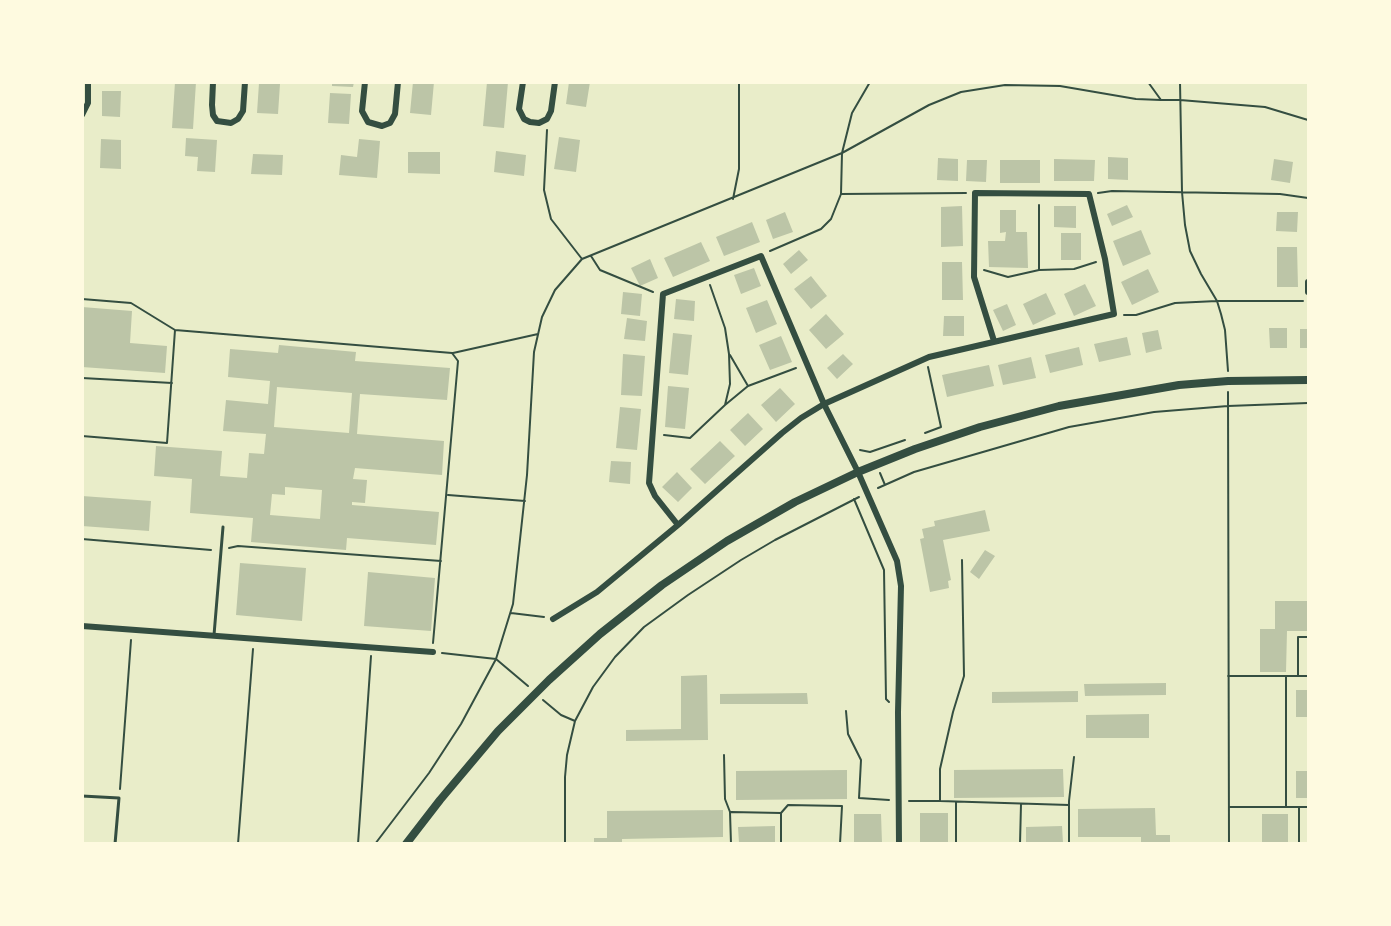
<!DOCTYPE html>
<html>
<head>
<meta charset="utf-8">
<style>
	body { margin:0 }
	#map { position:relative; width:1391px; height:926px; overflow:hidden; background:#e9edc9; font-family:"Exo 2",sans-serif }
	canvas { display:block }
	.frame { position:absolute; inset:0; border:84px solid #fefae0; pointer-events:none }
</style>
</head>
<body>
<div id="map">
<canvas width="1391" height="926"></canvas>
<div class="frame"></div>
</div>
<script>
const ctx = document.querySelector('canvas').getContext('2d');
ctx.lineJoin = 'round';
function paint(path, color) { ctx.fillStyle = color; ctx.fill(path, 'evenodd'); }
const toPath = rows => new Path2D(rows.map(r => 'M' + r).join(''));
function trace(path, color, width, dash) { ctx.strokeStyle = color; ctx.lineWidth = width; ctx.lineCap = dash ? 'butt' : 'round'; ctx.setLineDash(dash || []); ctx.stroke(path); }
const building = toPath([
	[175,82,196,82,193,129,172,128],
	[332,82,354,82,353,87,332,86],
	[413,82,434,82,431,115,410,113],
	[487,82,508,82,504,128,483,126],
	[569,82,590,82,586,107,566,104],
	[259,83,280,84,278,114,257,113],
	[102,91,121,91,120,117,102,116],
	[330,93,351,94,349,124,328,123],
	[559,137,580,140,576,172,554,169],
	[186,138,217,140,215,172,197,171,198,157,185,156],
	[101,139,121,140,121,169,100,168],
	[359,139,380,141,377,178,339,175,341,155,357,157],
	[496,151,526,155,524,176,494,172],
	[408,152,440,152,440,174,408,173],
	[253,154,283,155,282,175,251,174],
	[1108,157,1128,158,1128,180,1108,179],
	[938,158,958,159,958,181,937,180],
	[1054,159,1095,160,1094,181,1054,181],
	[1274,159,1293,162,1290,183,1271,180],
	[967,160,987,160,986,182,966,181],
	[1000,160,1040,160,1040,183,1000,183],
	[1127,205,1133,217,1112,226,1107,214],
	[962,206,963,246,941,247,941,207],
	[1054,206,1076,206,1076,228,1054,227],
	[1000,210,1016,210,1016,232,1027,232,1028,268,989,267,988,241,1005,241,1006,232,1000,233],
	[785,212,793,232,773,239,766,220],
	[1277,212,1298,212,1297,232,1276,231],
	[752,222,760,242,724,256,716,237],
	[1141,230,1151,254,1123,266,1113,241],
	[1061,233,1081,233,1081,260,1061,260],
	[701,242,710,261,673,277,664,258],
	[1277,247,1297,247,1298,287,1277,287],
	[799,250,808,260,791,274,783,264],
	[650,259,658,278,640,286,631,268],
	[942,262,962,262,963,300,942,300],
	[754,268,761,286,741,294,734,275],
	[1148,269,1159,292,1132,305,1121,282],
	[811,276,827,296,811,309,794,289],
	[1085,284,1096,306,1074,316,1064,294],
	[623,292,642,294,640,316,621,314],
	[1046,293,1056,314,1033,325,1023,304],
	[676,299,695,301,694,321,674,319],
	[767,300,777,324,756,333,746,308],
	[1007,304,1016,325,1003,331,993,310],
	[82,307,132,311,130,343,167,346,165,373,82,367],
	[826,314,844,334,826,349,809,330],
	[944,316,964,316,964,336,943,336],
	[627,318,647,321,645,341,624,339],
	[1269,328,1287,328,1287,348,1270,348],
	[1300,329,1308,329,1308,348,1300,348],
	[1158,330,1162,349,1146,353,1142,333],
	[673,333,692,335,688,375,669,373],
	[781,336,792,362,770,370,759,345],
	[1127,337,1131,355,1099,362,1094,344],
	[279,345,356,352,355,361,450,368,447,400,360,394,357,434,444,441,442,475,355,468,353,479,367,480,365,503,352,502,352,505,439,512,436,545,347,538,346,550,251,542,253,518,190,513,192,479,154,476,156,446,222,451,220,476,247,478,249,453,264,454,266,434,223,431,226,400,268,404,270,381,228,377,230,349,278,353],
	[277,387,352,393,349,433,274,427],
	[285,487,322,490,320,519,270,515,272,494,285,495],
	[1079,347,1083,365,1050,373,1045,355],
	[623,354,645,356,642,396,621,395],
	[843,354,853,364,837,379,827,368],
	[1031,357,1036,378,1003,385,998,365],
	[989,365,994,386,947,397,942,375],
	[668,386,689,388,685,429,665,427],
	[780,388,795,404,776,422,761,405],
	[620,407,641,409,637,450,616,448],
	[748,413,763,429,745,446,730,430],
	[720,441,735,456,705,484,690,469],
	[611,461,631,462,630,484,609,482],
	[677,472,692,488,678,502,662,487],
	[82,496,151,501,149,531,82,526],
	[985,510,990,531,943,540,951,580,948,581,949,588,930,592,920,539,924,538,922,529,935,526,934,521],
	[985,550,995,556,979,579,970,572],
	[240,563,306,568,302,621,236,615],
	[368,572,435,578,431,631,364,626],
	[1275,601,1308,601,1308,631,1287,631,1286,672,1260,672,1260,629,1275,629],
	[707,675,708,740,626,741,626,730,681,729,681,676],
	[1166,683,1166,695,1085,696,1084,684],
	[1296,690,1308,690,1308,717,1296,717],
	[1078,691,1078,702,992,703,992,692],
	[807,693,808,704,720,704,720,694],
	[1149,714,1149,738,1086,738,1086,715],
	[1063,769,1064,797,954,798,954,770],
	[847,770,847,799,736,800,736,771],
	[1296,771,1308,771,1308,798,1296,798],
	[1155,808,1156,835,1170,835,1170,843,1141,843,1141,837,1078,837,1078,809],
	[723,810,723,837,622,839,622,843,594,843,594,838,607,838,607,811],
	[920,813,948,813,948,843,920,843],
	[854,814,881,814,882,843,854,843],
	[1262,814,1288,814,1288,843,1262,843],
	[775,826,775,842,739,843,738,827],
	[1062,826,1063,843,1026,843,1026,827]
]);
const path = toPath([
	[870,82,852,113,842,153,841,194,966,193],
	[1148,82,1161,100,1180,100,1265,107,1308,120],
	[1180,82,1182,192,1185,225,1190,251,1201,274,1217,301,1221,314,1225,330,1228,371],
	[547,130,544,190,551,219,582,259],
	[1098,193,1112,191,1280,194,1308,198],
	[733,199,739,169,739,82],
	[1039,205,1039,270,1074,269,1096,262],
	[770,251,821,229,831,219,841,194],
	[591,256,600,270,653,292],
	[984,270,1008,277,1039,270],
	[82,299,131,303,175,330,452,353,458,361,433,643],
	[1124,315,1136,315,1175,303,1217,301,1303,301],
	[453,353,538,334],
	[730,355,748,386],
	[82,378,172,383],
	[1228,392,1229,844],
	[725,405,748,386,796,368],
	[925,433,941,427,928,367],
	[664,435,690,438,725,405,730,384,729,354,725,328,710,285],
	[82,436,167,443,175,330],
	[860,450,870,452,905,440],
	[880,473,885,485],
	[878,488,914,472,1069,427,1154,412,1228,406,1308,403],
	[448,495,525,501],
	[854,499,884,570,886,699,889,702],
	[82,539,211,550],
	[229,548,238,546,441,561],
	[511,613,544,617],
	[442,653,496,659,528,686],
	[1228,676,1308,676],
	[1286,676,1286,807],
	[1298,676,1298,637,1308,637],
	[543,700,561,715,575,721,567,755,565,777,565,844],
	[846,711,848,734,861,760,859,798,889,800],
	[575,721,593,687,615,657,644,627,688,595,741,560,775,540,859,497],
	[724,755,725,799,730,812,731,844],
	[120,789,131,640],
	[909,801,940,801,940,769,953,712,964,676,962,560],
	[940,801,1069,805],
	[956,802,956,844],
	[1229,807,1308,807],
	[1299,807,1299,844],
	[731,812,781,813,781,844],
	[781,813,788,805,842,806,840,844],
	[238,844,253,649],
	[358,844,371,656],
	[375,844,429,773,461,724,496,659,513,604,527,475,534,352,542,317,555,290,582,259,842,153,929,105,961,92,1005,85,1060,86,1136,99,1161,100],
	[1020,844,1021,804],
	[1069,844,1069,801,1074,757]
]);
const service = toPath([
	[214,635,223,527],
	[82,796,119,798,115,844]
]);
const minor = toPath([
	[213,82,212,105,213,115,217,121,231,123,238,119,243,111,245,82],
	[365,82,362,111,368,122,382,126,390,123,395,114,398,82],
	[523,82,519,109,524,119,530,122,539,123,547,119,551,111,555,82],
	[82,115,88,103,88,82],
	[1308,282,1308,292],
	[553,619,597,592,678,525,782,433,801,418,824,404,761,256,663,294,649,483,655,496,678,525],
	[82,626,433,652],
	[899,844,898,712,901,586,897,561,858,472,824,404,929,357,1114,314,1105,259,1089,194,975,193,974,277,994,341]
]);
const tertiary = toPath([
	[406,844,440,800,498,731,549,680,600,634,662,585,727,541,795,502,858,472,915,449,980,427,1059,406,1179,385,1228,381,1308,380]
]);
paint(building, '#bcc5a7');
trace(path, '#344e41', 2);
trace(service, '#344e41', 3);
trace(minor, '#344e41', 6);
trace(tertiary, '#344e41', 8);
</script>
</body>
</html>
